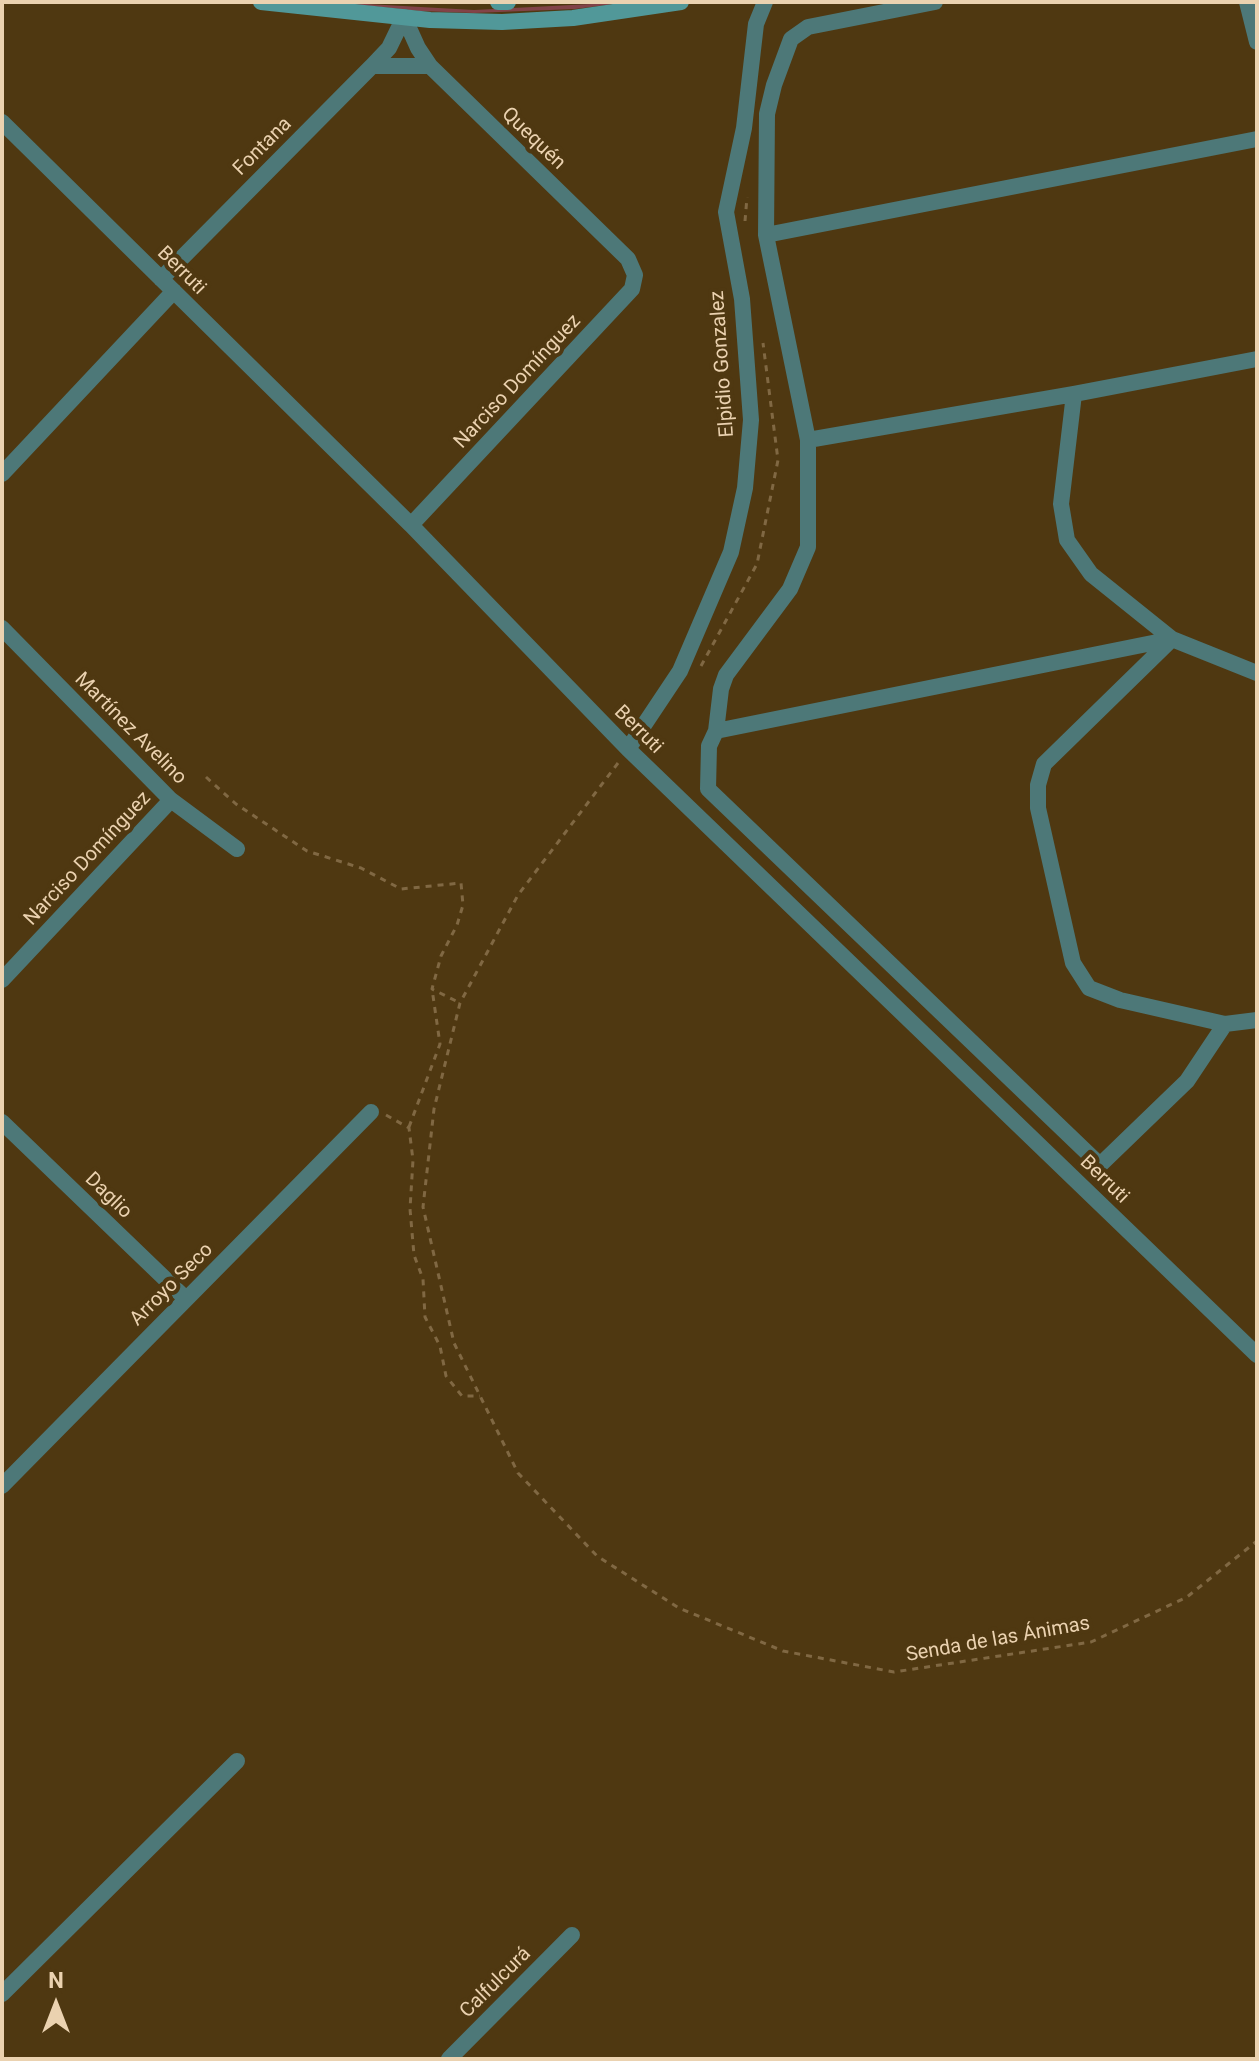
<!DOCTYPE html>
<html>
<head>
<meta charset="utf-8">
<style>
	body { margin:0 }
	#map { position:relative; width:1259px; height:2061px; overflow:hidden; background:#4f3811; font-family:Roboto,sans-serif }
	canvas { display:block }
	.frame { position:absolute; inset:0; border:4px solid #ebd2b0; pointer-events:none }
	.north { position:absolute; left:16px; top:1965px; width:80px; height:80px; -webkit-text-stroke:6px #4f3811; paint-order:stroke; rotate:0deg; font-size:22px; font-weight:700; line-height:32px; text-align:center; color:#ebd2b0 }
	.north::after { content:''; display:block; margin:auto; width:28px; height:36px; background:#ebd2b0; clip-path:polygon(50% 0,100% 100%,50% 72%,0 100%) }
</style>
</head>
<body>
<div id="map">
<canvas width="1259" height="2061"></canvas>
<div class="frame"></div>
<div class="north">N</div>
</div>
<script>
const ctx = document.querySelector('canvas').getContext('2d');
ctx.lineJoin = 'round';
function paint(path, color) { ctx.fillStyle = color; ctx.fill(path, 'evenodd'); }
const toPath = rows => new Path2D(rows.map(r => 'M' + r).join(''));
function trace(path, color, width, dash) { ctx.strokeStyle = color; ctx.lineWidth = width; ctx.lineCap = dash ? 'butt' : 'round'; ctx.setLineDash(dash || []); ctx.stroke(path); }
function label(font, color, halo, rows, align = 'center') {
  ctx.font = font + ' Roboto,sans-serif'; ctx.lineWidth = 8; ctx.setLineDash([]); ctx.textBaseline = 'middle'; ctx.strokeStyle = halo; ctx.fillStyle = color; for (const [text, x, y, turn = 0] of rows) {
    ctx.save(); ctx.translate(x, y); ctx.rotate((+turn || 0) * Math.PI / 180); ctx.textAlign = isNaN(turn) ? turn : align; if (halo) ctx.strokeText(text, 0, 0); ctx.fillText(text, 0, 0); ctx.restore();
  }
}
const green = toPath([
	[332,2,474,10,630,2,575,9,474,13,420,11]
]);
const path = toPath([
	[745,221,747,197],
	[701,666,757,564,778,460,763,343],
	[618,763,518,895,460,1003,434,1109,423,1207,454,1343,518,1473,597,1556,679,1608,783,1651,894,1672,1091,1642,1187,1597,1257,1541],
	[206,777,236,804,307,851,361,868,401,889,461,883,463,905,457,925,441,956,432,989,460,1003],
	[386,1115,409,1128,413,1160,410,1209,414,1255,423,1279,425,1317,440,1346,446,1376,462,1396,480,1396],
	[409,1127,440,1044,432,989]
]);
const minor = toPath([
	[1247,2,1257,42],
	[404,17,418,48,430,66],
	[372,66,389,48,404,17],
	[2,122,411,525,628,749,1257,1355],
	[766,235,767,114,774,85,791,39,808,27,935,2],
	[161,279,372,66,430,66,628,259,635,275,632,289,411,525],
	[1074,394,1061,504,1067,540,1091,574,1172,639,1257,673],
	[808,440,1074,394,1257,359],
	[2,474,174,291],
	[2,628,171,800,237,849],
	[716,731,721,689,726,675,790,589,808,547,808,440,766,235,1257,139],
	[628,749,680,671,731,552,745,488,751,420,742,299,726,212,744,128,756,24,765,2],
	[2,980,171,800],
	[1225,1024,1187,1081,1100,1165,708,789,709,746,716,731,1172,639,1044,764,1038,785,1038,808,1073,963,1089,988,1120,1000,1225,1024,1257,1020],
	[2,1122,186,1299],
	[2,1486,371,1112],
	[2,1994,237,1761],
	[449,2059,572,1935]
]);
const secondary = toPath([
	[261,2,430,20,502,22,573,18,681,2],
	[498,2,508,2]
]);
const streetNames = [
	["Quequén",533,139,44],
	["Fontana",263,147,-45],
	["Berruti",181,271,45],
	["Elpidio Gonzalez",723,364,-94],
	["Narciso Domínguez",518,382,-47],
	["Martínez Avelino",130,729,45],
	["Berruti",638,730,45],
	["Narciso Domínguez",88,859,-47],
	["Berruti",1104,1180,44],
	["Daglio",108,1196,44],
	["Arroyo Seco",172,1285,-45],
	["Senda de las Ánimas",998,1640,-10],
	["Calfulcurá",496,1983,-45]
];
paint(green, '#824348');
trace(path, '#806843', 3, [6, 6]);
trace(minor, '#4d7878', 16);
trace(secondary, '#519899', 16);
label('20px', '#ebd2b0', '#4f3811', streetNames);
</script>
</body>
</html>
